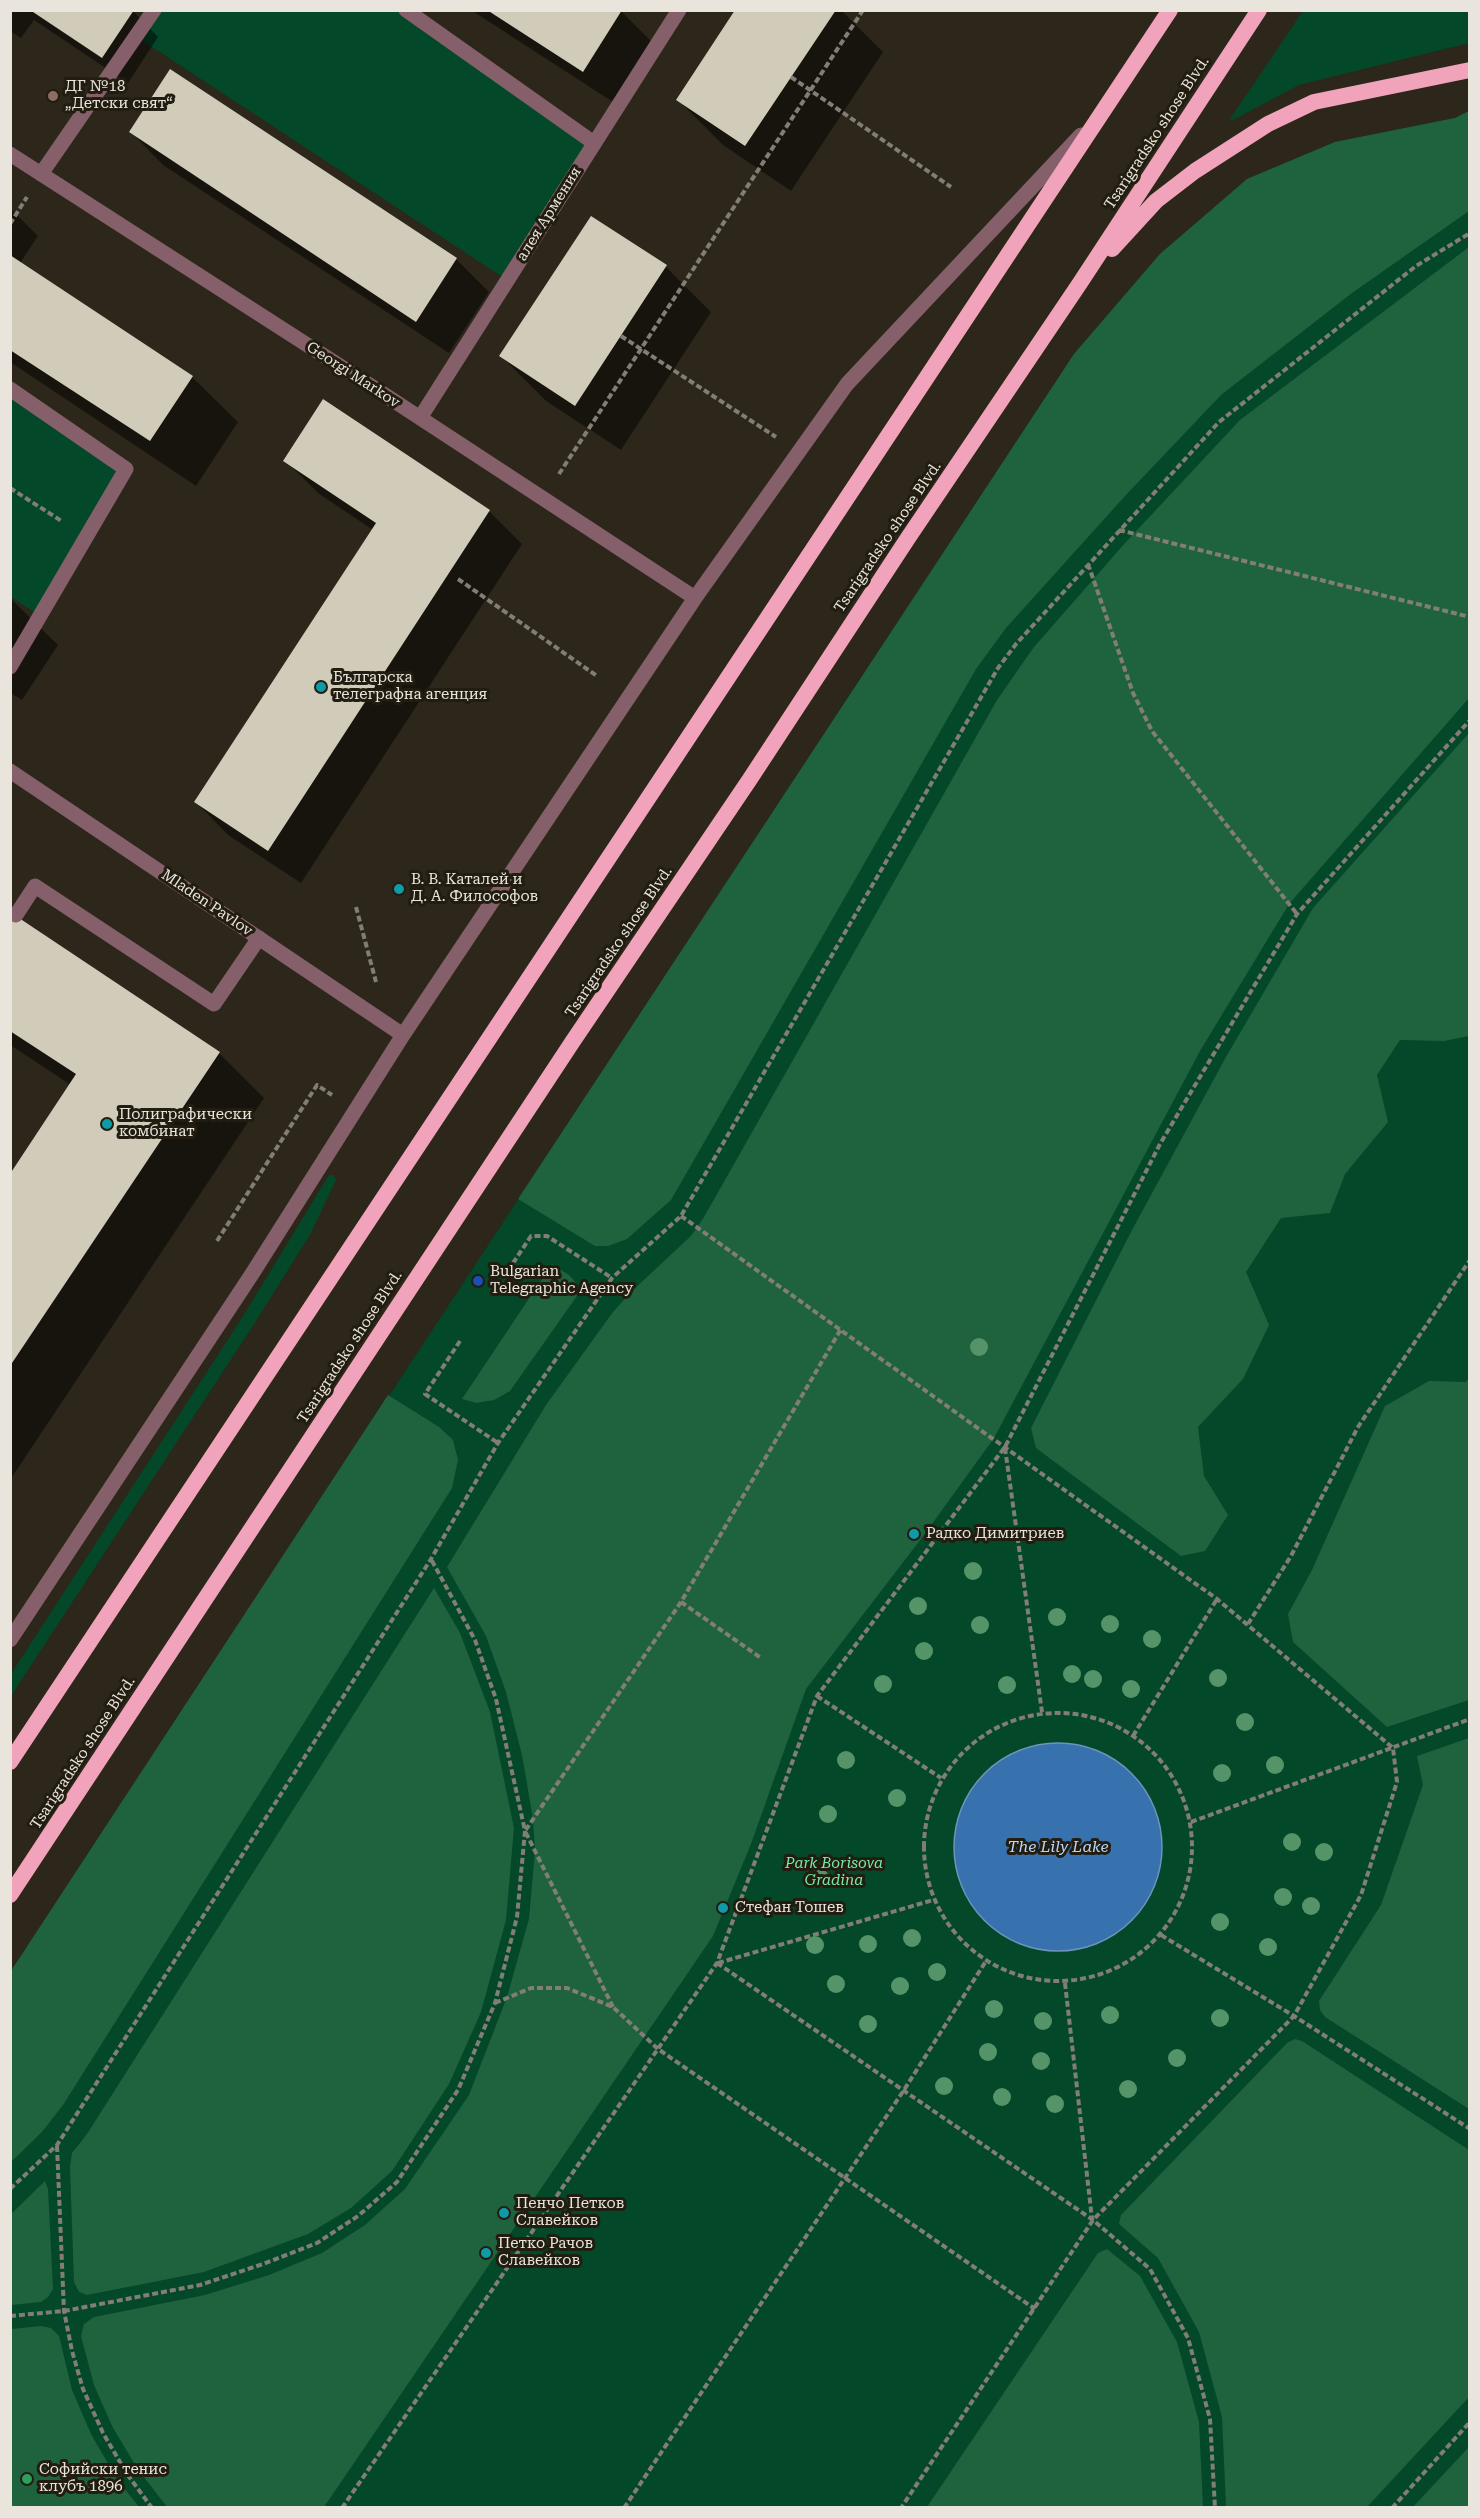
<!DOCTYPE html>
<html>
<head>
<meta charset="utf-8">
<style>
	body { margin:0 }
	#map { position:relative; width:1480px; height:2518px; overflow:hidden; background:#2c271a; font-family:"Roboto Serif",serif }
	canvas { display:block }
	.frame { position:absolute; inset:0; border:12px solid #e9e5dd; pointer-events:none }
</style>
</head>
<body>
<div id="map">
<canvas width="1480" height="2518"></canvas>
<div class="frame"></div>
</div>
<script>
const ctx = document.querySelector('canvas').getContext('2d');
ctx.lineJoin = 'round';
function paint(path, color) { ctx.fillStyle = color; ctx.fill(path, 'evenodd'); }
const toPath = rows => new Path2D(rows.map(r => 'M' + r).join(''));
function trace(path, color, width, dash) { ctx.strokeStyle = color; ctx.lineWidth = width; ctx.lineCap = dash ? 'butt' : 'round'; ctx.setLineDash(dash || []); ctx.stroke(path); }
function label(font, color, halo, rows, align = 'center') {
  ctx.font = font + ' "Roboto Serif",serif'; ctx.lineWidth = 6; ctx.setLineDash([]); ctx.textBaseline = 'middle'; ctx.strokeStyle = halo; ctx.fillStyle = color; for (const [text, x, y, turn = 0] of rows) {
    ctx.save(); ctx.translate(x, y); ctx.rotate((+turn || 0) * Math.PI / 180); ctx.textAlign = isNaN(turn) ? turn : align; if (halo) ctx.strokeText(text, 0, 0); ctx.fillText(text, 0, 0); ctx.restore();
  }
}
const green = toPath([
	[154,11,406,11,594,143,507,280,137,37],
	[1303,11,1469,11,1469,43,1299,85,1231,121,1230,119],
	[1469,111,1469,2507,11,2508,11,1971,1074,354,1160,254,1247,179,1335,142,1455,118],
	[10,389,126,469,40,616,11,597],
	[329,1175,333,1175,336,1180,311,1233,256,1321,11,1696,11,1674,245,1313]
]);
const forest = toPath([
	[1469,111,1469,211,1352,293,1221,395,1125,496,1006,628,976,669,671,1200,627,1239,608,1246,595,1246,518,1199,1074,354,1160,254,1247,179,1335,142,1455,118],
	[1469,247,1469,698,1289,904,1200,1051,994,1438,924,1535,806,1689,751,1844,713,1936,324,2507,167,2507,137,2468,112,2426,94,2385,81,2336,84,2324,94,2317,205,2295,269,2275,322,2253,365,2225,405,2189,469,2095,507,1997,529,1919,535,1851,533,1819,522,1755,506,1692,486,1636,447,1567,546,1405,613,1312,632,1291,691,1236,704,1217,997,700,1034,647,1126,542,1240,420],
	[1469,733,1469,1036,1444,1041,1400,1040,1377,1075,1388,1122,1345,1174,1330,1213,1281,1218,1246,1272,1269,1325,1243,1379,1198,1427,1204,1476,1228,1515,1205,1551,1181,1556,1036,1448,1031,1428,1132,1230,1226,1057,1313,908],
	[552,1264,569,1275,577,1284,577,1296,510,1391,494,1400,476,1403,462,1399],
	[1469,1378,1469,1700,1387,1727,1293,1642,1288,1614,1312,1570,1385,1406,1429,1381,1466,1382],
	[388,1395,439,1427,453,1440,458,1460,452,1488,63,2105,42,2132,11,2162,11,1971],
	[434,1588,460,1633,490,1712,514,1828,506,1920,481,2012,449,2084,392,2171,351,2208,308,2234,204,2272,87,2295,79,2292,74,2282,70,2167,72,2153,87,2134],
	[1469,1738,1470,1738,1469,2109,1325,2017,1320,2010,1319,2001,1381,1905,1423,1785,1417,1756],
	[1295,2039,1302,2041,1469,2150,1469,2397,1367,2507,1226,2507,1222,2417,1199,2332,1158,2258,1119,2224,1121,2215,1287,2043],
	[45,2181,48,2189,53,2289,48,2297,41,2302,11,2305,11,2214],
	[1107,2249,1140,2276,1177,2342,1199,2422,1203,2507,927,2507,1098,2253],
	[41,2326,51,2328,59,2336,72,2390,91,2434,117,2479,139,2507,11,2507,11,2329],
	[1469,2447,1469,2507,1413,2507]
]);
const water = toPath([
	'954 1847a104 104 0 1 1 208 0a104 104 0 1 1-208 0Z'
]);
const shadow = toPath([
	[10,10,132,10,158,37,128,83,34,20,21,38,10,31],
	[471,10,620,10,654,44,616,104],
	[737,10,841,10,883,52,791,191,723,145,678,100],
	[131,132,456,259,489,292,449,353,163,165],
	[10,208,38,236,20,263,192,377,238,422,196,486,10,362],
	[666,267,711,312,621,450,546,401,501,356],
	[323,402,489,511,522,544,301,883,228,835,196,802,373,530,318,493,285,460],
	[10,598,58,645,22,700,10,693],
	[10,914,219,1053,264,1098,10,1480,10,1177,71,1085,10,1045]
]);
const building = toPath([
	[30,10,134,10,102,58],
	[487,10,622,10,583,72],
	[735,10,836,10,745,146,676,100],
	[170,69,457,258,416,322,129,132],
	[591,216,667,265,575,406,499,356],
	[10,255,193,376,150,441,10,350],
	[323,399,490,510,268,851,194,802,376,523,283,461],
	[10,912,220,1052,10,1366,10,1174,76,1074,10,1031]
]);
const path = toPath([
	[791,77,951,187],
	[10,224,27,197],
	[621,336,776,437],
	[559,474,863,10],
	[10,488,63,522],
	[1119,530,1470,617],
	[1088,564,1133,693,1152,731,1297,914],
	[458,579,597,676],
	[356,907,376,982],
	[681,1216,1217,1599,1393,1748,1397,1782,1361,1895,1294,2016,1093,2220,901,2508],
	[217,1241,317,1085,332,1095],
	[493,1293,531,1236,547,1236,612,1278],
	[460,1341,425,1394,498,1443],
	[1005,1448,1042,1712],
	[681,1602,761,1658],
	[1248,1624,1291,1556,1358,1427,1470,1260],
	[817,1696,941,1778],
	'924 1847a134 134 0 1 1 268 0a134 134 0 1 1-268 0Z',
	[1133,1736,1217,1599],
	[1191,1822,1470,1719],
	[1161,1935,1294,2016,1470,2129],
	[717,1963,1093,2220,1150,2269,1188,2338,1210,2419,1215,2508],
	[718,1963,933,1900],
	[1065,1983,1092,2219],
	[495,2003,531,1988,567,1988,613,2007,658,2049,1035,2309],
	[613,2007,525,1831,681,1602,841,1329],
	[57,2146,64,2311,72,2351,83,2389,103,2433,127,2474,152,2508],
	[10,2189,57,2145,431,1559,498,1443,612,1278,681,1216,998,668,1016,644,1219,422,1416,266,1470,233],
	[10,2316,64,2311,200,2285,263,2264,317,2243,358,2216,397,2182,458,2090,495,2003,517,1917,525,1831,496,1699,475,1640,431,1559],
	[342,2508,717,1963,817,1696,1005,1447,1160,1144,1297,914,1470,720],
	[624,2508,904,2090,986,1961],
	[1392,2508,1470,2422]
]);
const service = toPath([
	[10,389,126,469,10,667],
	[16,915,35,886,214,1004,259,938]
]);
const minor = toPath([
	[406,10,594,143],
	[10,154,379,391,695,598],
	[41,174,154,10],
	[420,418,679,10],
	[10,771,403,1035],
	[10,1640,252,1274,403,1035,695,598,847,384,1081,135]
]);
const trunk = toPath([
	[1112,249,1156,201,1195,171,1268,124,1314,102,1470,70],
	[10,1762,1170,10],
	[10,1895,573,1041,750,779,908,538,1080,283,1259,10]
]);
const trees = [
	[979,1347],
	[973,1571],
	[918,1606],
	[1057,1617],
	[1110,1624],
	[980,1625],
	[1152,1639],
	[924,1651],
	[1072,1674],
	[1218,1678],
	[1093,1679],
	[883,1684],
	[1007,1685],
	[1131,1689],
	[1245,1722],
	[846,1760],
	[1275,1765],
	[1222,1773],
	[897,1798],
	[828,1814],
	[1292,1842],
	[1324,1852],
	[820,1878],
	[1283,1897],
	[1311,1906],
	[1220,1922],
	[912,1938],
	[868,1944],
	[815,1945],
	[1268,1947],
	[937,1972],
	[836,1984],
	[900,1986],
	[994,2009],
	[1110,2015],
	[1220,2018],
	[1043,2021],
	[868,2024],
	[988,2052],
	[1177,2058],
	[1041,2061],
	[944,2086],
	[1128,2089],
	[1002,2097],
	[1055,2104]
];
const markers = [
	[53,96,6,"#8d6e63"],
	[321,687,6,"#0f9aa8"],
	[399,889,6,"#0f9aa8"],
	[107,1124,6,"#0f9aa8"],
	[478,1281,6,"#1a4fb4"],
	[914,1534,6,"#0f9aa8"],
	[723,1908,6,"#0f9aa8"],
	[504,2213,6,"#0f9aa8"],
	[486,2253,6,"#0f9aa8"],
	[27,2479,6,"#2e9e5b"]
];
const poiNames = [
	["ДГ №18",65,87],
	["„Детски свят“",65,104],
	["Българска",333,678],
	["телеграфна агенция",333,695],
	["В. В. Каталей и",411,880],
	["Д. А. Философов",411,897],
	["Полиграфически",119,1115],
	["комбинат",119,1132],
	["Bulgarian",490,1272],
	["Telegraphic Agency",490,1289],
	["Радко Димитриев",926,1534],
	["Стефан Тошев",735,1908],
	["Пенчо Петков",516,2204],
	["Славейков",516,2221],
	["Петко Рачов",498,2244],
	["Славейков",498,2261],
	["Софийски тенис",39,2470],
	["клубъ 1896",39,2487]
];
const streetNames = [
	["Tsarigradsko shose Blvd.",1157,133,-57],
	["алея Армения",549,214,-58],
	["Georgi Markov",353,375,33],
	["Tsarigradsko shose Blvd.",888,537,-56],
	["Mladen Pavlov",207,903,34],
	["Tsarigradsko shose Blvd.",619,942,-56],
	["Tsarigradsko shose Blvd.",350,1347,-57],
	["Tsarigradsko shose Blvd.",83,1753,-57]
];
const parkNames = [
	["Park Borisova",834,1864],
	["Gradina",834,1881]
];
const waterNames = [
	["The Lily Lake",1058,1847]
];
paint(green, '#034828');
paint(forest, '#1e633e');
paint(water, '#3771ae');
trace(water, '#6c94bc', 1.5);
paint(shadow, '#0007');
paint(building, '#d1cbba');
trace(path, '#837e73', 4, [6, 3]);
trace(service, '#855f6a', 15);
trace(minor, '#855f6a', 15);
trace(trunk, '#f0a3ba', 16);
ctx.fillStyle = '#559368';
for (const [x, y] of trees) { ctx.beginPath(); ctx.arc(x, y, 9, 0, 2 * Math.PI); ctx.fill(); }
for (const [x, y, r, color] of markers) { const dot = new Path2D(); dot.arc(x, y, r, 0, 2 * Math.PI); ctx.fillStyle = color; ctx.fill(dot); trace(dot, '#221d10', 2); }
label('15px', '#e9e5dd', '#221d10', poiNames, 'left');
label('15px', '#e9e5dd', '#221d10', streetNames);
label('italic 15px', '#76eba7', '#221d10', parkNames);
label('italic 16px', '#b8d6f9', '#221d10', waterNames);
</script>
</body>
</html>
